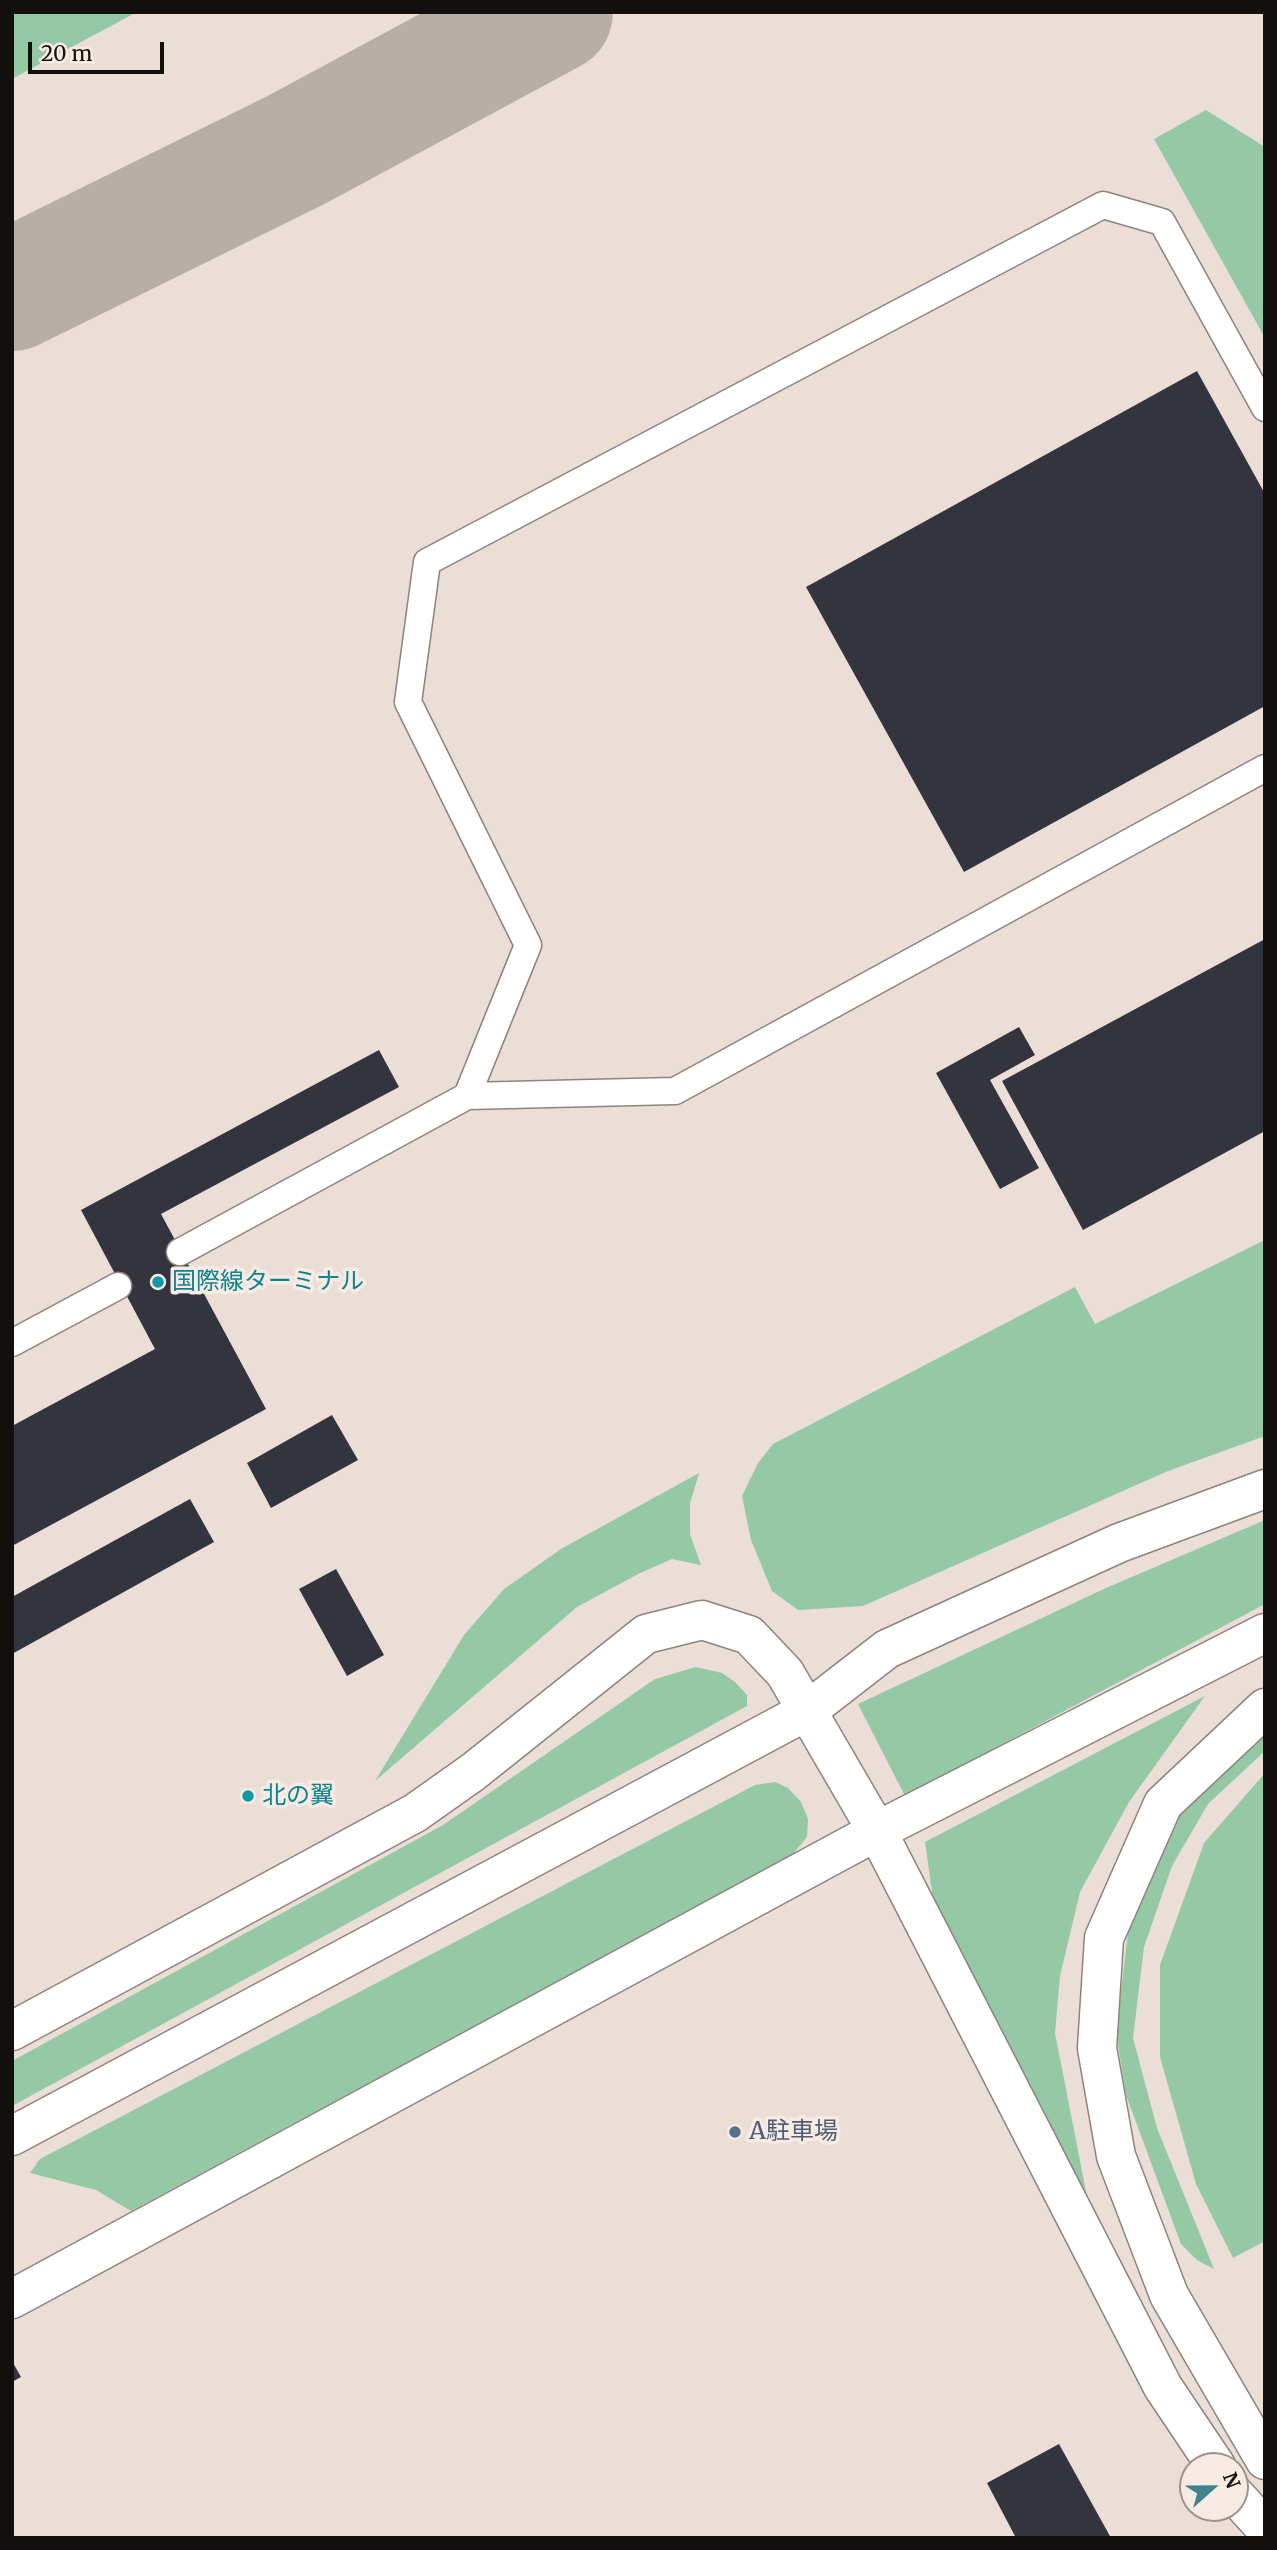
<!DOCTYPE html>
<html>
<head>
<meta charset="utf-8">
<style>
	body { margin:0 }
	#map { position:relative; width:1277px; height:2550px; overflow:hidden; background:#eaded7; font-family:Merriweather,serif }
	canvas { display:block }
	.frame { position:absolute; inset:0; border:14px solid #130f0d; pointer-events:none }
	.north { position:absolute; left:1179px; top:2452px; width:70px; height:70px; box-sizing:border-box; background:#f8ebe4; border:2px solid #9c938e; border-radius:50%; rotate:69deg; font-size:19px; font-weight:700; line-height:28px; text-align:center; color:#130f0d }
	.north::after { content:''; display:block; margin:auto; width:24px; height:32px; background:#3e848e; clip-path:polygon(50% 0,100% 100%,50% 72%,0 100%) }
	.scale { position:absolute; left:28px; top:42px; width:136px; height:32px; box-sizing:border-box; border:4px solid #130f0d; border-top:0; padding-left:9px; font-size:21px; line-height:24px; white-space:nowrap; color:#130f0d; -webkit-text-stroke:5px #f8ebe4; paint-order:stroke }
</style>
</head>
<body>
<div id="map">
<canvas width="1277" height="2550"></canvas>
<div class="frame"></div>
<div class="north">N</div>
<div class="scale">20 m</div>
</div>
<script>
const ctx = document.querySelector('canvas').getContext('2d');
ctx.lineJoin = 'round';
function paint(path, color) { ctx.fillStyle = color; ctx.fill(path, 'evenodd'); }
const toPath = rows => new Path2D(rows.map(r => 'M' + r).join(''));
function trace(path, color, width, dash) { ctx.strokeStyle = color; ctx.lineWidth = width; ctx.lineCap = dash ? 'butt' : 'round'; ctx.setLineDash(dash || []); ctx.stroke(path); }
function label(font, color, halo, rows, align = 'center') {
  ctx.font = font + ' Merriweather,"Noto Sans JP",serif'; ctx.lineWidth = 7; ctx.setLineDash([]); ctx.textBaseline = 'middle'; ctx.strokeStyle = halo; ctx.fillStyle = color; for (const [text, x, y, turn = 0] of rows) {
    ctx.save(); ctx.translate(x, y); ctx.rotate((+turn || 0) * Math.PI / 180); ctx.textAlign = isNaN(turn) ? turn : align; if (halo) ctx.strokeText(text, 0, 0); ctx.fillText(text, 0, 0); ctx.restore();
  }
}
const green = toPath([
	[12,12,137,12,12,79],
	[1206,110,1265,147,1265,338,1154,139],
	[1265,1240,1265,1436,1168,1471,863,1606,798,1610,772,1591,751,1540,742,1496,758,1463,773,1444,1075,1287,1095,1324],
	[699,1473,690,1504,690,1534,701,1565,672,1559,640,1573,577,1607,375,1781,464,1635,504,1589,561,1549],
	[1265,1520,1265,1604,905,1796,858,1704,1106,1588],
	[696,1667,722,1673,735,1682,747,1695,747,1706,12,2106,12,2061,443,1825,655,1679],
	[1205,1696,1129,1802,1080,1892,1060,1976,1055,2033,1090,2212,933,1898,925,1842],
	[1265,1719,1265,1751,1208,1804,1172,1866,1144,1947,1133,2038,1157,2128,1214,2269,1197,2260,1181,2244,1126,2095,1116,2032,1128,1933,1166,1831,1203,1780],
	[1265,1773,1265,2241,1233,2258,1196,2184,1160,2057,1160,1965,1204,1843],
	[775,1782,788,1788,801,1802,808,1819,807,1837,792,1855,131,2211,96,2190,30,2173,40,2159,755,1785]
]);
const taxiway = toPath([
	[12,290,296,150,552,12]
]);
const building = toPath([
	[1197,371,1265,494,1265,706,964,872,806,587],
	[1265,939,1265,1131,1083,1230,1002,1081],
	[1019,1027,1035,1055,990,1080,1039,1168,1000,1189,936,1073],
	[379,1050,399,1087,161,1214,266,1409,12,1546,12,1426,155,1349,81,1210],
	[332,1415,358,1460,271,1508,247,1463],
	[190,1499,214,1542,12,1654,12,1597],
	[336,1569,384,1655,347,1676,299,1589],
	[12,2361,21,2377,12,2382],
	[1059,2444,1111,2538,1016,2538,987,2483]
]);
const service = toPath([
	[467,1096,528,945,408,702,427,562,1103,205,1162,222,1265,408],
	[180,1252,467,1096,675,1091,1265,768],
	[12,1343,118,1286]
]);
const minor = toPath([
	[877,1831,1163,2387,1216,2466],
	[1235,2495,1265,2528]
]);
const tertiary = toPath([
	[1265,1708,1163,1804,1104,1938,1097,2048,1116,2156,1169,2295,1265,2460],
	[12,2031,415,1813,473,1772,646,1634,702,1620,749,1635,785,1673,877,1831],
	[12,2136,807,1711,887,1649,1119,1543,1265,1489],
	[12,2299,877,1831,1265,1633]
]);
const markers = [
	[158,1282,7,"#0f9aa8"],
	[248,1796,7,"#0f9aa8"],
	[735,2132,7,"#5c6f8a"]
];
const cultureNames = [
	["国際線ターミナル",172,1282],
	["北の翼",262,1796]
];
const serviceNames = [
	["A駐車場",749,2132]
];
paint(green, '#95c9a6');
trace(taxiway, '#b8aea8', 122);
paint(building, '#33343e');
trace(service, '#8e837d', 29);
trace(minor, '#8e837d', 41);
trace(tertiary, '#8e837d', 41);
trace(service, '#fff', 26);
trace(minor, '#fff', 38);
trace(tertiary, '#fff', 38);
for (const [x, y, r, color] of markers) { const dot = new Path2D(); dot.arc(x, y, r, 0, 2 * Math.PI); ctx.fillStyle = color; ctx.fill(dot); trace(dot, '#f8ebe4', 2.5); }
label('24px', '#0d838f', '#f8ebe4', cultureNames, 'left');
label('24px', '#4e5e75', '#f8ebe4', serviceNames, 'left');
</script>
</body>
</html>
